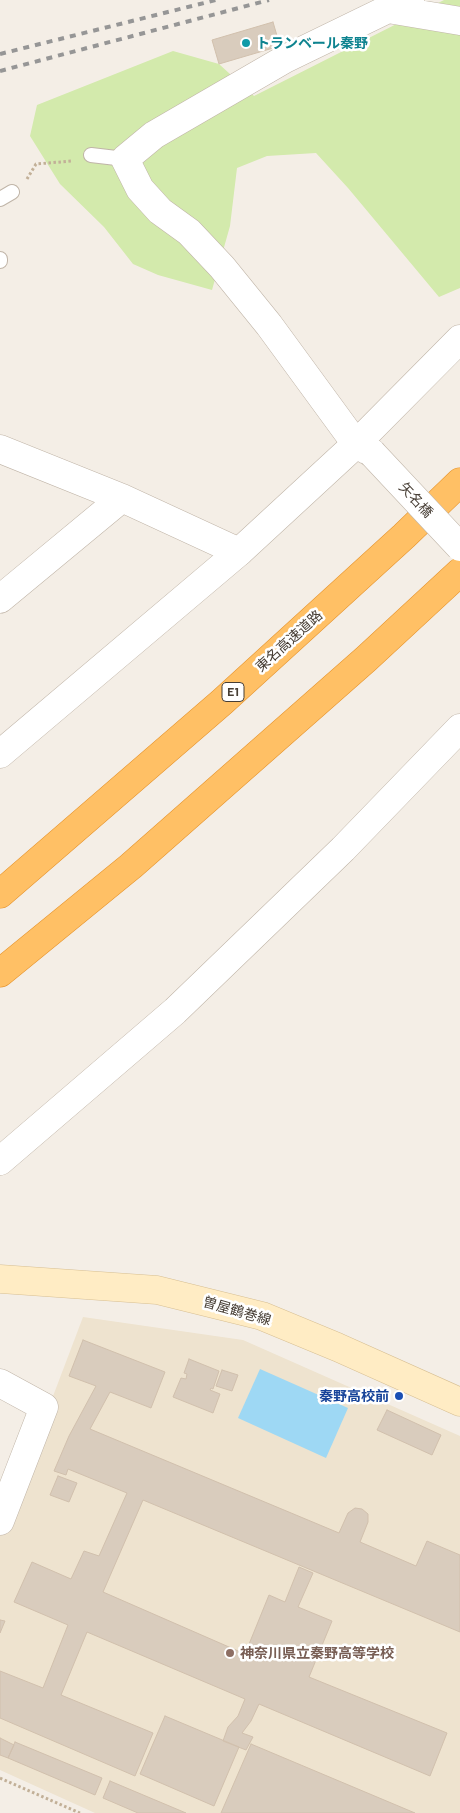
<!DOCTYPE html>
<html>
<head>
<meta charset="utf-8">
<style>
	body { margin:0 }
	canvas { display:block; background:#f4eee6 }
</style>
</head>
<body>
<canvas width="460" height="1813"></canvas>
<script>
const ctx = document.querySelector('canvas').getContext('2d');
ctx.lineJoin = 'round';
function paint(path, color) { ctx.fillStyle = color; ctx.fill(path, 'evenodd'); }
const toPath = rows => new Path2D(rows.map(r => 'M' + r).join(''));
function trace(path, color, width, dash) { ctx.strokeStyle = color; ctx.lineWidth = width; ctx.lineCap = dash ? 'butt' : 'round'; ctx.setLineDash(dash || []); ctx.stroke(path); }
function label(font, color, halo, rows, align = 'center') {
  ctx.font = font + ' Barlow,"Noto Sans JP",sans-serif'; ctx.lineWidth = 5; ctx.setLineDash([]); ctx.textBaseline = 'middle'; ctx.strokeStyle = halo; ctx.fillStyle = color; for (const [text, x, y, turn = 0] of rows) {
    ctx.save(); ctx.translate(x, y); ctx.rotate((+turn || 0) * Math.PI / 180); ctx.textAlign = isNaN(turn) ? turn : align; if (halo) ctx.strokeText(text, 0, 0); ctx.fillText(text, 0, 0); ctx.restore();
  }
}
const education = toPath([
	[83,1317,243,1340,460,1436,460,1813,95,1813,0,1770,0,1536]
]);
const green = toPath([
	[444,0,460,0,460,288,439,297,348,188,316,153,267,156,237,168,230,226,212,290,158,275,133,264,104,227,60,184,30,136,37,105,173,51,219,64,254,96]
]);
const water = toPath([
	[260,1369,348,1408,326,1458,238,1418]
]);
const building = toPath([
	[273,22,280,46,219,64,212,40,273,22],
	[83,1340,165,1372,151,1408,110,1392,90,1429,339,1533,348,1513,355,1508,362,1509,368,1514,368,1522,360,1542,416,1566,427,1541,460,1555,460,1632,143,1500,103,1592,245,1654,269,1595,285,1602,299,1567,313,1573,298,1607,332,1621,309,1677,447,1733,430,1776,259,1704,251,1721,242,1733,253,1737,246,1750,223,1741,228,1727,238,1716,245,1699,87,1632,61,1695,153,1733,135,1776,0,1718,0,1671,43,1688,68,1625,14,1602,32,1562,71,1579,84,1551,99,1556,127,1493,68,1469,66,1475,54,1471,69,1436,96,1386,69,1376,83,1340],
	[189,1359,219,1371,213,1389,211,1388,210,1390,220,1394,213,1413,173,1397,181,1378,186,1379,187,1374,184,1373,189,1359],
	[222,1370,238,1375,232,1391,216,1386,222,1370],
	[387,1410,441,1435,432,1455,377,1430,387,1410],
	[58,1476,77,1483,69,1502,50,1495,58,1476],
	[0,1620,5,1621,0,1633,0,1620],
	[165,1716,239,1747,214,1806,140,1774,165,1716],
	[0,1738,14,1745,8,1758,0,1755,0,1738],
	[15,1742,102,1778,95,1795,8,1758,15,1742],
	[251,1744,415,1813,221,1813,251,1744],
	[110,1781,186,1813,138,1813,103,1798,110,1781]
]);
const path = toPath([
	[27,179,36,164,72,161],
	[0,1778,80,1813]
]);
const service = toPath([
	[91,155,125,159],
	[0,199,12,192],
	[0,259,0,261]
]);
const minor = toPath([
	[388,9,460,21],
	[0,449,122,498,239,552],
	[372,453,356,444,269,325,222,267,189,232,160,211,140,189,125,159,154,135,285,59,388,9,410,0],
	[0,599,122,498],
	[0,1161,175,1011,343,849,460,728],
	[0,1383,44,1407,0,1521]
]);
const tertiary = toPath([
	[0,754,239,552,356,444,460,339]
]);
const secondary = toPath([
	[0,1279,157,1290,262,1316,337,1347,460,1402]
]);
const motorway = toPath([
	[0,894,222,702,404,536,460,482],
	[0,973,131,866,366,659,460,572]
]);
const rail = toPath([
	[0,54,216,0],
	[0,71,269,0]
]);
const minorBridge = toPath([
	[372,453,460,547]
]);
const markers = [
	[246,43,5,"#0f9aa8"],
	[399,1396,5,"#1a4fb4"],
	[230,1653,5,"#8d6e63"]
];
const shields = [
	[233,692,22]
];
const shieldNames = [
	["E1",233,692]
];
const cultureNames = [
	["トランベール秦野",256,43]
];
const streetNames = [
	["矢名橋",416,500,47],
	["東名高速道路",289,641,-42],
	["曽屋鶴巻線",237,1311,16]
];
const transitNames = [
	["秦野高校前",389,1396]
];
const educationNames = [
	["神奈川県立秦野高等学校",240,1653]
];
paint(education, '#eee3cf');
paint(green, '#d3eaac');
paint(water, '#9ed8f4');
paint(building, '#d9ccbd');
trace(building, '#d1c0ad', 1);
trace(service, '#c0b5a8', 16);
trace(minor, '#c0b5a8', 29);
trace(tertiary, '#c0b5a8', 29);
trace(secondary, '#d7bf93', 29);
trace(motorway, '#e6942e', 29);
trace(path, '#c2b098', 3, [2.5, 2.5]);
trace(service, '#fff', 14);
trace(minor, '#fff', 28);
trace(tertiary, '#fff', 28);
trace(secondary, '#ffecc4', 28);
trace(motorway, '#ffc065', 28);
trace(rail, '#969696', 4, [6, 6]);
trace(minorBridge, '#c0b5a8', 29, []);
trace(minorBridge, '#fff', 28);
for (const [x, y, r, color] of markers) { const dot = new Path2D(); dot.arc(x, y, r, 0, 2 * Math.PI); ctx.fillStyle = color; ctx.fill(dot); trace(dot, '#fff', 2); }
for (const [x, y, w] of shields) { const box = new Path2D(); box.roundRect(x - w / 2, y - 9.5, w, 19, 4); ctx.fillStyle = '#fff'; ctx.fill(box); trace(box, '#473e35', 1); }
label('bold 12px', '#473e35', null, shieldNames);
label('bold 14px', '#0d838f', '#fff', cultureNames, 'left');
label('14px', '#473e35', '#fff', streetNames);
label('bold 14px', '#164399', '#fff', transitNames, 'right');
label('bold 14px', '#785e54', '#fff', educationNames, 'left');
</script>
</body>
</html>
